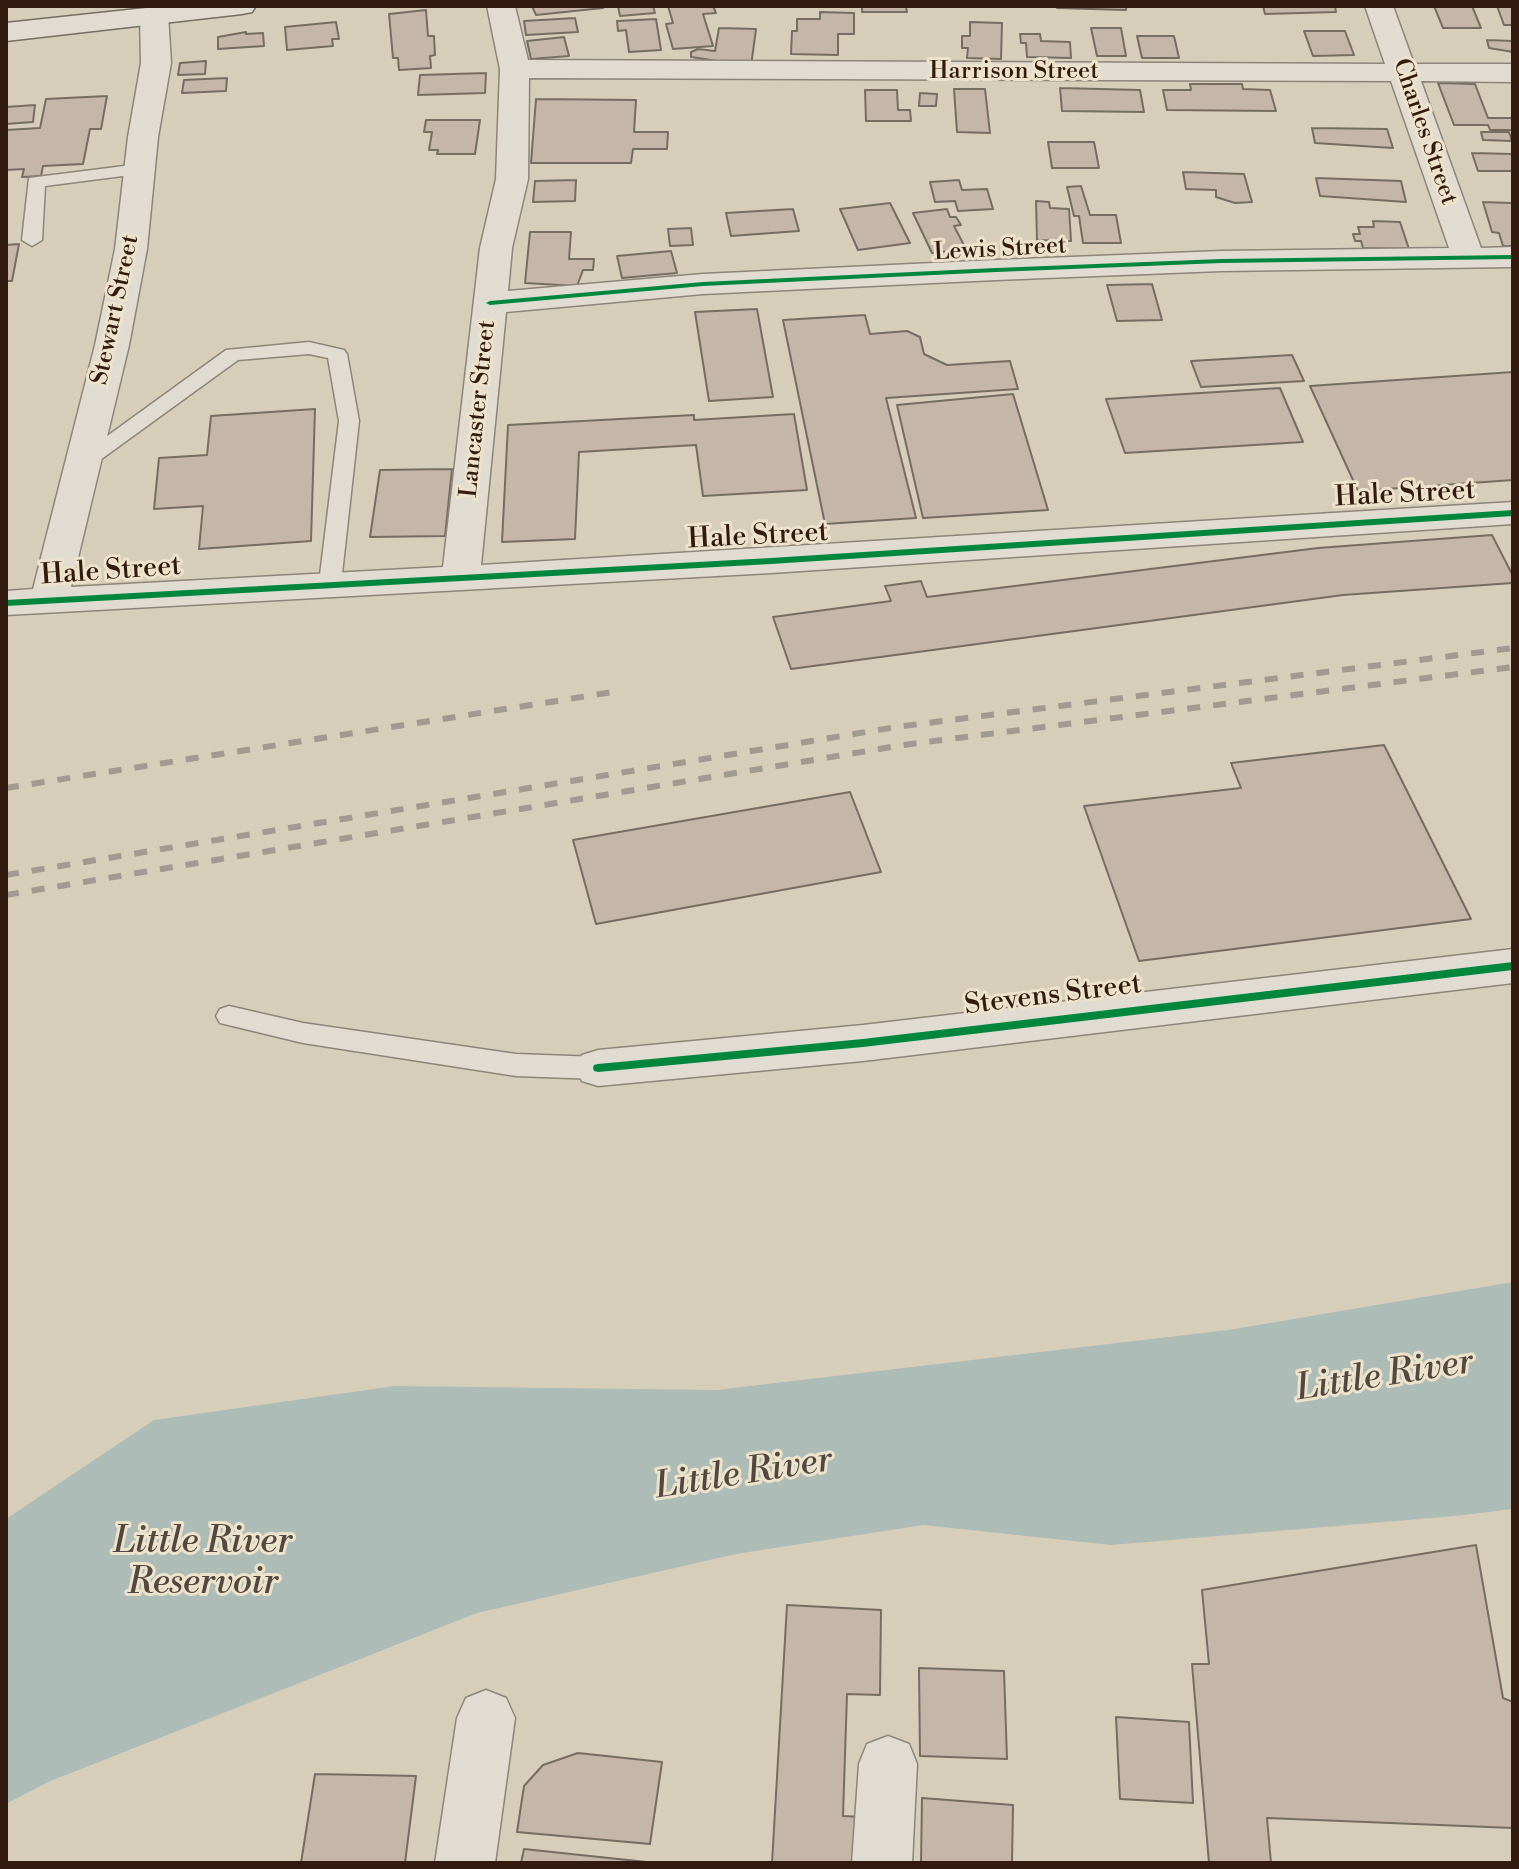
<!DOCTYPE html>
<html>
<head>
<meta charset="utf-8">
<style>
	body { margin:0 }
	#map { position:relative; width:1519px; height:1869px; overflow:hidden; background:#d7ceba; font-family:"Libre Bodoni",serif }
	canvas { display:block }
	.frame { position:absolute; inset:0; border:8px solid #321a0f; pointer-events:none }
</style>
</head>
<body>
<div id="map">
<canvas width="1519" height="1869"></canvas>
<div class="frame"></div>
</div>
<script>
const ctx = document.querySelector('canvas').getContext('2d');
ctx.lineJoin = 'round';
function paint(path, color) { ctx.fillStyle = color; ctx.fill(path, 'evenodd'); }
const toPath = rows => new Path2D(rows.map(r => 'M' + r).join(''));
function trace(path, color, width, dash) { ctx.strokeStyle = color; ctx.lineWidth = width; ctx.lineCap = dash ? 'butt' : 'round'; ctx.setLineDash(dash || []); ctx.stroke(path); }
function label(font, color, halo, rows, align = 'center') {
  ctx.font = font + ' "Libre Bodoni",serif'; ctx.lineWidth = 6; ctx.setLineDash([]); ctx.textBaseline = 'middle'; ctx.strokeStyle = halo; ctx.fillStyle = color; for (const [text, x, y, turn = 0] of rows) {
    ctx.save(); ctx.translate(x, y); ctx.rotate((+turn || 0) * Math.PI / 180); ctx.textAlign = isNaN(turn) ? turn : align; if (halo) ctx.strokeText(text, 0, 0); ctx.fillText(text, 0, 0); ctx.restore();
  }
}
const water = toPath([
	[1513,1282,1513,1509,1455,1516,1111,1545,923,1525,736,1554,477,1613,48,1782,6,1804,6,1519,154,1420,395,1386,716,1390,1228,1330]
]);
const building = toPath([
	[532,6,602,6,603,8,536,15,532,6],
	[618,6,653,6,655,13,620,16,618,6],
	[668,6,713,6,716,13,703,14,713,46,673,49,666,24,673,23,668,6],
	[862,6,906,6,907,12,862,12,862,6],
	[1057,6,1126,6,1126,10,1057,8,1057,6],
	[1263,6,1335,6,1336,12,1265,14,1263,6],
	[1434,6,1472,6,1481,28,1443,28,1434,6],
	[1497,6,1513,6,1513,25,1504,25,1497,6],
	[426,10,428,36,434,36,435,55,430,56,431,68,399,70,398,58,393,58,389,14,426,10],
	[820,12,854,13,854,34,838,34,838,55,791,54,792,31,797,31,797,19,820,19,820,12],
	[575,18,578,32,526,35,524,21,575,18],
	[656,19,661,50,629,52,626,30,618,31,617,21,656,19],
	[336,22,339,39,332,39,333,46,287,50,285,27,336,22],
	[970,22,1002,23,1001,59,967,58,968,48,962,48,962,36,970,36,970,22],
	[719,28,756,29,751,66,691,57,691,52,698,49,715,51,719,28],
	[1091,28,1121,28,1126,56,1097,56,1091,28],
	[1304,31,1345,31,1354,55,1313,56,1304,31],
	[246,32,246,34,263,33,264,46,218,49,218,37,246,32],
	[1020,34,1040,34,1041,41,1070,42,1071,58,1027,57,1026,43,1021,43,1020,34],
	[1137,36,1174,36,1179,58,1142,58,1137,36],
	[564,37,569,56,531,59,527,41,564,37],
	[1487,40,1513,41,1513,52,1489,48,1487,40],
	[206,61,205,74,178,75,180,63,206,61],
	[486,73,485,93,418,95,420,75,486,73],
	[227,78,226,91,182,93,184,80,227,78],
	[1438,83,1475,84,1488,118,1513,118,1513,130,1490,130,1488,125,1454,125,1438,83],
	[1190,84,1242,84,1243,89,1270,90,1276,111,1167,110,1163,90,1191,90,1190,84],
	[1060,88,1140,90,1144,112,1062,111,1060,88],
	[954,89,985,89,990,133,957,132,954,89],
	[865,90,897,90,898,110,910,110,911,121,866,121,865,90],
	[920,93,937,94,936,106,919,106,920,93],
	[107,96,101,129,90,129,83,164,43,166,41,176,22,177,24,169,6,170,6,130,40,128,46,99,107,96],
	[536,99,636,100,634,132,668,132,667,149,633,149,631,163,531,163,536,99],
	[35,105,33,122,6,124,6,107,35,105],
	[426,120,480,120,475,154,437,154,438,150,429,150,432,132,424,132,426,120],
	[1312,128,1387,129,1393,148,1315,143,1312,128],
	[1481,132,1509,132,1512,141,1483,140,1481,132],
	[1048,142,1094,142,1099,168,1052,168,1048,142],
	[1472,153,1513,154,1513,171,1478,171,1472,153],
	[1183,172,1244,174,1252,202,1235,203,1216,197,1216,190,1186,189,1183,172],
	[1316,178,1401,181,1406,202,1320,196,1316,178],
	[576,180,575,201,533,202,535,181,576,180],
	[959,180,962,190,987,189,993,209,958,211,955,201,935,202,930,182,959,180],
	[1081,186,1090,215,1116,215,1121,243,1083,243,1079,216,1074,216,1067,187,1081,186],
	[1036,201,1049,202,1050,208,1069,209,1071,241,1037,240,1036,201],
	[1483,202,1512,203,1513,246,1503,246,1499,233,1492,232,1483,202],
	[890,203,910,243,858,250,840,209,890,203],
	[793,209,799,231,731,236,726,213,793,209],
	[947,209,950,217,956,217,961,225,954,226,966,249,932,253,913,213,947,209],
	[1373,221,1400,222,1409,249,1363,248,1361,241,1355,241,1353,234,1360,234,1358,227,1374,227,1373,221],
	[691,228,693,245,670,246,668,229,691,228],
	[530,232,571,232,569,259,594,259,593,270,583,270,577,286,525,283,530,232],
	[19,244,12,281,6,281,6,245,19,244],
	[671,251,677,273,622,278,617,256,671,251],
	[1152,284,1162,320,1117,321,1107,285,1152,284],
	[757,309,773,397,709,401,695,312,757,309],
	[865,315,870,334,907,331,920,337,924,354,947,365,1010,361,1018,389,886,398,916,518,825,524,783,320,865,315],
	[1292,355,1304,381,1201,387,1191,361,1292,355],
	[1513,372,1513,480,1358,491,1310,386,1513,372],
	[1280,388,1303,442,1125,453,1106,399,1280,388],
	[1013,394,1048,510,923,518,897,405,1013,394],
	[315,409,311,541,199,549,203,506,154,509,159,458,207,455,211,416,315,409],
	[794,414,807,490,703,496,696,445,579,452,575,539,502,542,508,425,694,415,694,420,794,414],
	[452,469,445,536,370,537,380,470,452,469],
	[1492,535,1513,576,1513,583,1343,595,791,669,773,617,891,601,885,586,921,581,927,597,1318,548,1492,535],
	[1384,745,1471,919,1139,961,1084,806,1241,788,1231,763,1384,745],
	[850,792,881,872,596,924,573,840,850,792],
	[1476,1545,1503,1698,1513,1702,1513,1828,1267,1818,1271,1863,1209,1863,1192,1664,1209,1664,1202,1590,1476,1545],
	[787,1605,881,1610,880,1695,847,1694,843,1816,862,1817,861,1863,772,1863,787,1605],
	[919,1668,1004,1671,1007,1759,920,1756,919,1668],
	[1116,1717,1189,1722,1193,1803,1120,1799,1116,1717],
	[578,1753,662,1762,650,1844,517,1832,524,1786,543,1765,578,1753],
	[315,1774,416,1776,405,1863,301,1863,315,1774],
	[922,1798,1013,1805,1012,1863,921,1863,922,1798],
	[524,1849,656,1863,521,1863,524,1849]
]);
const service = toPath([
	[140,164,146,165,149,169,146,173,45,186,42,240,32,246,22,240,29,178,140,164],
	[309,342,344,350,347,354,359,421,341,583,338,588,330,590,322,588,319,583,339,421,328,358,309,354,238,360,89,468,73,468,70,463,226,350,309,342],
	[229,1006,303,1023,516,1054,598,1057,608,1060,612,1068,608,1076,598,1079,516,1076,303,1043,220,1023,216,1016,220,1009,229,1006]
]);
const minor = toPath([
	[154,6,164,9,168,15,171,63,158,137,147,249,129,345,71,587,443,567,480,248,496,179,500,69,487,6,515,6,528,60,1385,64,1365,6,1393,6,1414,64,1513,64,1513,82,1421,81,1481,248,1513,247,1513,267,1221,271,996,280,703,294,506,312,481,565,1513,502,1513,524,771,573,6,615,6,591,33,589,95,345,115,249,128,137,141,63,140,15,144,9,154,6],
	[529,78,1391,81,1449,248,1221,251,996,260,703,274,508,291,512,248,528,179,529,78],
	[1513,949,1513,983,863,1061,598,1086,582,1081,575,1068,582,1055,598,1050,863,1025,1513,949],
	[486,1690,506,1698,515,1718,495,1863,435,1863,457,1718,466,1698,486,1690],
	[888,1736,909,1744,917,1764,912,1863,852,1863,859,1764,867,1744,888,1736]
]);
const secondary = toPath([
	[165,6,256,6,252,12,242,14,6,41,6,23,165,6]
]);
const rail = toPath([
	[6,788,613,692],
	[6,875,896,727,1513,648],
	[6,895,903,745,1513,667]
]);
const cycleway = toPath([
	[1513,255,1513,259,1221,263,996,272,703,286,490,305,486,303,490,301,703,282,996,268,1221,259,1513,255],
	[1513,510,1513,516,771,564,6,606,6,600,771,558,1513,510],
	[1513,962,1513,970,863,1047,598,1072,594,1071,593,1068,594,1065,598,1064,863,1039,1513,962]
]);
const farStreetnames = [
	["Harrison Street",1014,72],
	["Charles Street",1424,132,71],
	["Lewis Street",1000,250,-3],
	["Stewart Street",116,310,-78],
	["Lancaster Street",479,409,-84]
];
const streetNames = [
	["Hale Street",1405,495,-3],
	["Hale Street",758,537,-3],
	["Hale Street",111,572,-4],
	["Stevens Street",1053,996,-7]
];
const nearWaternames = [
	["Little River",1385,1377,-9],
	["Little River",744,1475,-9],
	["Little River",203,1543],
	["Reservoir",203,1584]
];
paint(water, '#adbcb7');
paint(building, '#c5b6a8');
trace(building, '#766d62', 2);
trace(service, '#8d8579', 3);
trace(minor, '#8d8579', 3);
trace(secondary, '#766d62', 3);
paint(service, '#e0dcd1');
paint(minor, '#e0dcd1');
paint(secondary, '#e0dcd1');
trace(rail, '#a19a91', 6, [13, 13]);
paint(cycleway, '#00873e');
label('24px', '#321a0f', '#ede2ca', farStreetnames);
label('28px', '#321a0f', '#ede2ca', streetNames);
label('italic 36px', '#524841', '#ede2ca', nearWaternames);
</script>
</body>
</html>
